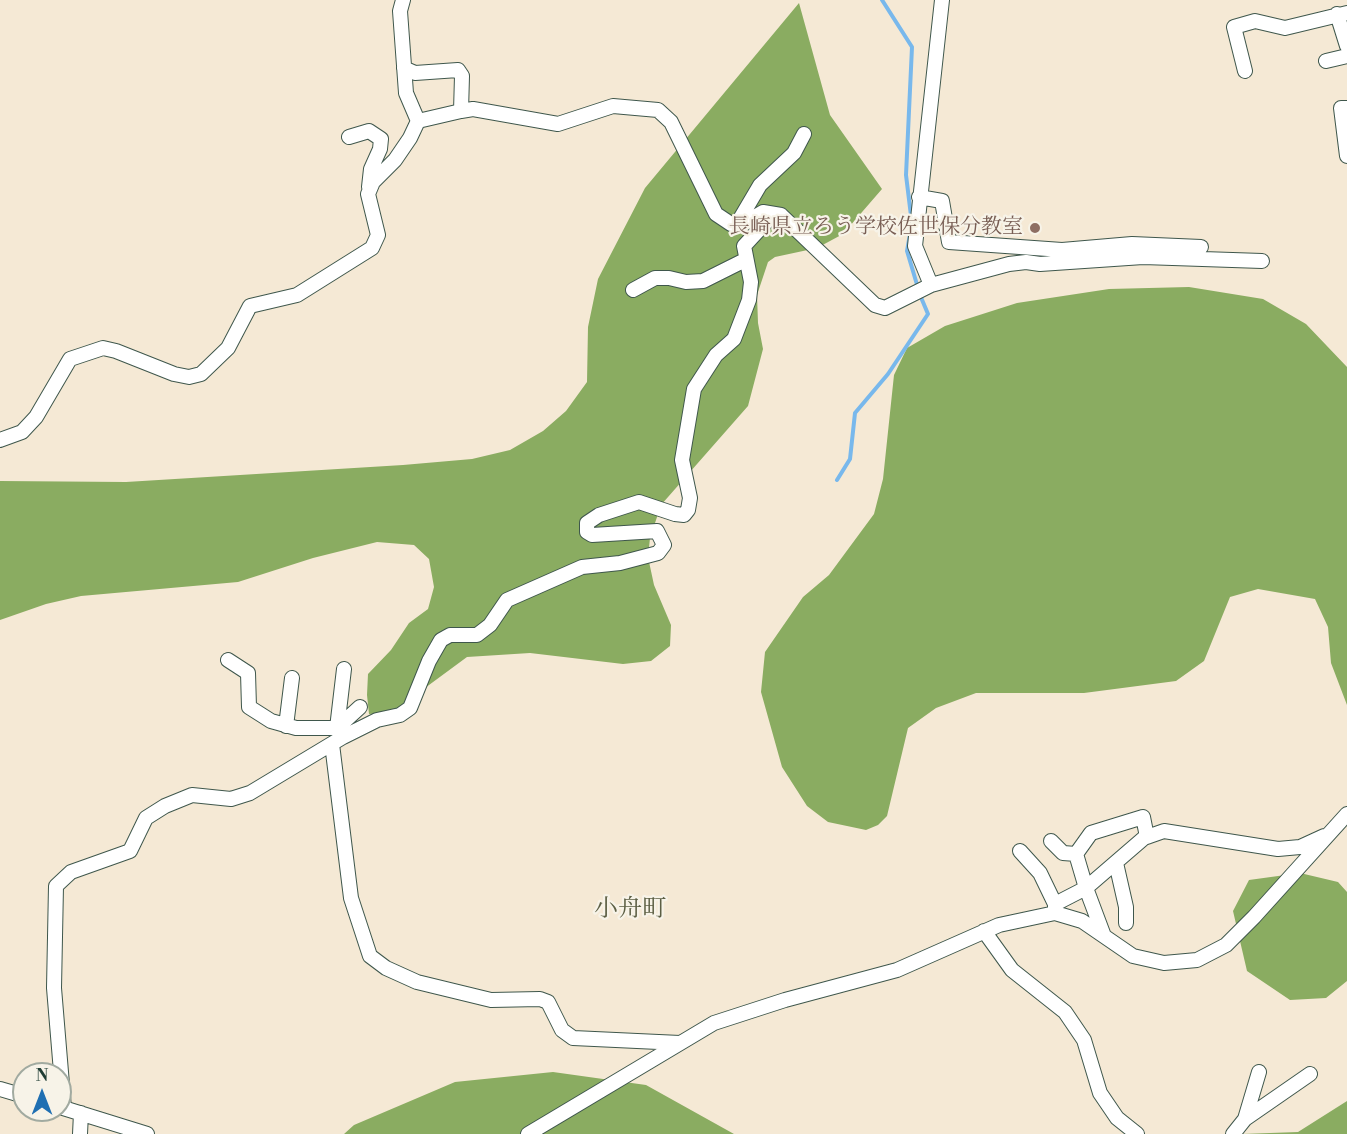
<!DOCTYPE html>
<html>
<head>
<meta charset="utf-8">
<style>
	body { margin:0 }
	#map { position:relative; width:1347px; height:1134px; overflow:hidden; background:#f5e9d5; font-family:"Libre Bodoni",serif }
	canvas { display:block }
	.north { position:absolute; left:12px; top:1062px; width:60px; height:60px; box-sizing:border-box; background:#f7f3e8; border:2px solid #a1aaa0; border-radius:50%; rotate:0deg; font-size:16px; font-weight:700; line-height:24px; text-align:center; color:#1f3d34 }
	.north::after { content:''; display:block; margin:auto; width:21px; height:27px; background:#1f6fb2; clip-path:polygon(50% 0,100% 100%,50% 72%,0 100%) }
</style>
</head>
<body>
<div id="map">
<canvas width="1347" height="1134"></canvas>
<div class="north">N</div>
</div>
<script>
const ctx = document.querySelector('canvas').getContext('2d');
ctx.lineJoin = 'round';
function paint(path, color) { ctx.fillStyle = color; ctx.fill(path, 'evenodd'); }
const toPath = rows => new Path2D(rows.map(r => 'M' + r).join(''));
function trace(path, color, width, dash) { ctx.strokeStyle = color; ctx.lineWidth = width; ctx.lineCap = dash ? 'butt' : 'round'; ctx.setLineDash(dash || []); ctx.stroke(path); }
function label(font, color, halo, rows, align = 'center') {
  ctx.font = font + ' "Libre Bodoni","Noto Serif JP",serif'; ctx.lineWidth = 4.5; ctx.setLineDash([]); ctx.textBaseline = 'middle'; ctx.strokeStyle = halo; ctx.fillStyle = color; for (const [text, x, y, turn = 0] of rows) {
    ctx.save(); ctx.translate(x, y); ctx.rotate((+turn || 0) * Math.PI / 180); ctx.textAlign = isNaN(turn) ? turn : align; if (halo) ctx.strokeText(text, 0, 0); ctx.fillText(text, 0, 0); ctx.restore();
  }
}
const forest = toPath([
	[799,3,830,115,882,189,843,234,817,248,775,257,768,262,757,295,758,323,763,349,748,406,661,505,650,538,648,557,654,585,671,625,670,646,651,661,623,664,530,653,467,657,391,713,369,714,367,695,368,674,391,650,409,623,428,609,434,587,429,559,414,545,377,542,313,558,238,582,81,596,46,604,0,620,0,481,126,482,403,465,472,459,510,450,543,431,566,411,587,382,588,327,598,279,645,188],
	[1189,287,1263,299,1306,324,1347,367,1347,705,1331,663,1328,627,1315,599,1258,589,1230,597,1204,661,1176,681,1084,693,976,693,936,708,908,728,887,816,878,825,866,830,828,822,807,806,782,767,761,692,765,652,803,597,829,575,874,514,883,479,894,375,907,348,945,326,1017,303,1109,289],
	[1300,873,1338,882,1347,892,1347,981,1326,998,1290,1000,1247,971,1233,911,1249,880],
	[553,1072,646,1085,734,1134,344,1134,354,1125,455,1082],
	[1347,1101,1347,1134,1242,1134,1298,1132]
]);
const stream = toPath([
	[882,0,912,47,906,175,912,224],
	[910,234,907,251,918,288],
	[837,480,850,459,855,413,888,374,928,314,920,295]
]);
const street = toPath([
	[1337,14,1347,46],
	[1326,61,1347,56],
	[404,68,415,73,458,70,462,76,461,111,418,121],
	[1245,71,1234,27,1255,21,1285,28,1347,13],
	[1347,108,1341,108,1347,156],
	[461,111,473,109,558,124,613,106,658,110,671,122,716,214,731,224,743,224,763,212,781,215,875,305,885,308,931,285,915,246,942,0],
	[349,137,369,131,381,139,380,149,371,169,369,187],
	[919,197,942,201,949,242,1062,250,1132,244,1201,247],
	[737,224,760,185,794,153,804,134],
	[931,285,1009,264,1026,262,1040,264,1143,257,1262,261],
	[633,290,655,278,669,278,686,282,703,281,745,260],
	[0,440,22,432,36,417,70,359,103,348,116,351,174,374,189,377,201,374,228,348,250,306,297,295,372,248,378,235,368,194,373,182,395,160,410,138,418,121,406,93,400,11,403,0],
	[228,660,248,673,249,707,271,721,296,728,337,728,344,669],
	[286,726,292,678],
	[339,731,337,728,360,707],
	[332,744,351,898,370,956,386,968,417,982,491,1000,540,999,548,1002,562,1030,573,1038,680,1043],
	[1051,841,1063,853,1076,854],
	[1020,851,1040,873,1055,904],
	[1116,863,1126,907,1126,923],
	[1055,913,1055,904,1086,888,1076,854,1091,833,1143,817,1147,837],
	[984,931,1012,970,1065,1012,1084,1040,1100,1093,1117,1118,1137,1134],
	[1104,936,1086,888,1144,838,1164,831,1278,849,1300,847,1324,836],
	[0,1089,24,1096],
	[60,1107,147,1134],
	[64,1108,54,988,56,886,71,872,130,851,146,818,165,806,192,795,231,799,250,793,343,737,377,720,400,715,410,708,429,661,441,640,450,635,477,635,490,625,507,600,582,567,620,563,658,553,664,545,657,531,592,535,587,532,587,523,599,515,639,502,675,514,684,515,688,510,690,498,682,460,694,389,716,355,734,339,749,300,751,282,744,246,768,220,781,215],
	[1245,1119,1259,1072],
	[80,1134,81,1113],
	[528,1134,714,1023,785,1000,897,970,999,925,1055,913,1082,921,1133,956,1164,963,1197,960,1226,945,1254,917,1347,814],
	[1233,1134,1245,1119,1310,1074]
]);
const markers = [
	[1035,228,6,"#8d6e63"]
];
const educationNames = [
	["長崎県立ろう学校佐世保分教室",1023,228]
];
const quarterNames = [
	["小舟町",630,910]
];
paint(forest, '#8aac61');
trace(stream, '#78b8ec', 4);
trace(street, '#3f574c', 16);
trace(street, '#fff', 14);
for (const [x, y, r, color] of markers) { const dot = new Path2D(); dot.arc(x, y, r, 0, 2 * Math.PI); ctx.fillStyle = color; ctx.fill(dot); trace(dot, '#f7f3e8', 2); }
label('21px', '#785e54', '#f7f3e8', educationNames, 'right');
label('24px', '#5c5f44', '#f7f3e8', quarterNames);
</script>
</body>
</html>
